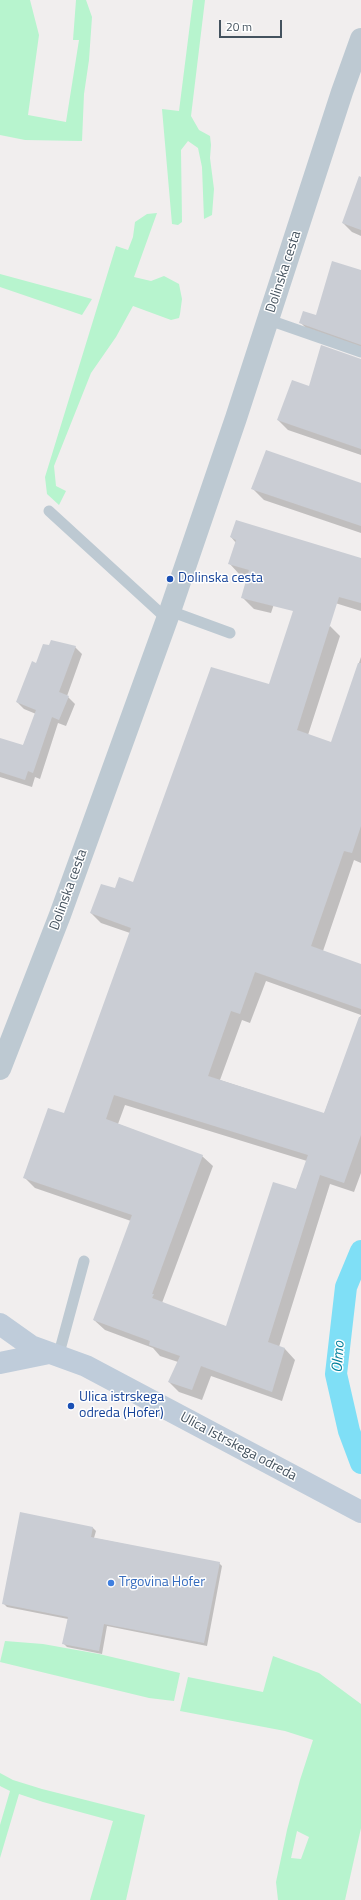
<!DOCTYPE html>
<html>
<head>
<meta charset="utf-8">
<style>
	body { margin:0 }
	#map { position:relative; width:361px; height:1900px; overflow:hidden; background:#f1eeee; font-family:"Titillium Web",sans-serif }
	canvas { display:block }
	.scale { position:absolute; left:219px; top:20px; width:63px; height:18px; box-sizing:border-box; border:2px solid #44525e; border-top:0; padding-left:5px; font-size:12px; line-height:14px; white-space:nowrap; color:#44525e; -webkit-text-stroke:3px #fff; paint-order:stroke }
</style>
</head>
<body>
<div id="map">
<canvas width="361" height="1900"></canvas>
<div class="scale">20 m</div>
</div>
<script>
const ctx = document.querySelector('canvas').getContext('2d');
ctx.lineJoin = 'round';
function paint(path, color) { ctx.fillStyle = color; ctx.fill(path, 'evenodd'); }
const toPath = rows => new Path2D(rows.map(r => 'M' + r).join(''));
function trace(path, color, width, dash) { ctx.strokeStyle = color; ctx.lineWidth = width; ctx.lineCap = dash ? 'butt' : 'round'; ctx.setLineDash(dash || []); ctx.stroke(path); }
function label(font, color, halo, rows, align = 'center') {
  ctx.font = font + ' "Titillium Web",sans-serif'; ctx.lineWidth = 3; ctx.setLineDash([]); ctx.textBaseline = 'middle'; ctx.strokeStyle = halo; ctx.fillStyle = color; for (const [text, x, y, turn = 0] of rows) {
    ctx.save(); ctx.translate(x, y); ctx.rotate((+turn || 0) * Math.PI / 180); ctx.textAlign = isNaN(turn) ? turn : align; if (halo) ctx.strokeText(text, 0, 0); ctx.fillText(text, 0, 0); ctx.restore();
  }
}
const green = toPath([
	[0,0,30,0,39,35,28,115,66,122,79,40,73,40,76,0,86,0,92,17,89,60,84,94,82,141,25,140,0,135],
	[193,0,205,0,191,116,199,130,210,136,211,145,210,158,214,189,212,215,204,219,202,167,198,148,188,141,181,150,182,222,178,225,172,224,162,109,179,111],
	[157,213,134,277,151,281,164,276,179,284,182,299,180,314,179,318,171,320,133,306,116,337,91,373,54,466,56,486,66,491,59,505,47,494,45,477,116,246,128,250,133,237,135,222,147,214],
	[0,274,74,294,92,299,82,315,0,287],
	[5,1641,43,1644,99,1654,180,1673,174,1701,149,1698,0,1662],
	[273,1656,319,1673,361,1704,361,1828,345,1900,278,1900,276,1882,287,1830,300,1780,313,1740,285,1731,180,1711,188,1677,263,1692],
	[297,1831,309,1837,301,1859,291,1858],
	[0,1773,13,1780,42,1789,145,1815,126,1900,90,1900,113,1821,43,1802,19,1794,0,1858,0,1825,10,1791,0,1786]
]);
const shadow = toPath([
	[361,185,361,236,352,232,343,223],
	[361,271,361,351,311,333,301,323,317,316],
	[361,360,361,455,288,430,278,420,309,387],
	[361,484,361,533,264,500,253,489],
	[231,537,361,559,361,611,280,586,271,613,254,609,243,598,248,577,240,575,229,563,236,543],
	[330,626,340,636,308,735,332,743,361,657,361,863,354,860,323,951,361,969,361,1173,354,1192,330,1184,279,1347,285,1349,295,1360,282,1401,211,1376,202,1400,179,1392,169,1382,178,1362,160,1356,153,1348,105,1330,94,1320,131,1221,35,1188,24,1177,65,1114,130,933,101,923,91,913,116,889,134,883,270,685],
	[266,981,361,1015,324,1114,220,1080,242,1020,250,1023],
	[125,1105,307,1161,296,1190,227,1327,162,1303,213,1166,202,1156,118,1124],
	[75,647,82,654,67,696,75,704,66,726,58,723,40,779,35,777,32,787,0,777,0,739,23,746,36,714,24,709,17,702,37,664],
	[92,1527,96,1531,94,1538,219,1563,222,1566,207,1646,107,1626,102,1654,67,1647,63,1643,68,1619,7,1607,3,1603]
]);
const canal = toPath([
	[361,1251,346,1287,336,1374,349,1431,361,1463]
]);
const building = toPath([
	[359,176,361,177,361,230,342,223],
	[332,261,361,270,361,345,299,323,303,311,316,315],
	[321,345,361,359,361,449,277,420,292,380,309,386],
	[266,450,361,483,361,526,251,489],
	[236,520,361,558,361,603,339,597,297,730,331,742,358,663,361,663,361,826,352,853,344,851,311,946,361,964,361,1009,255,972,240,1014,231,1011,208,1076,324,1113,359,1017,361,1017,361,1135,344,1183,320,1175,268,1342,285,1348,272,1392,201,1366,192,1390,168,1382,180,1356,149,1345,150,1341,93,1320,132,1215,23,1178,48,1108,64,1113,131,928,90,913,101,884,115,888,119,877,133,882,211,667,269,684,293,611,241,598,249,570,228,564,236,540,230,537],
	[114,1095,308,1155,296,1189,273,1182,226,1326,152,1298,154,1294,152,1294,203,1155,106,1119],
	[51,640,76,646,59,692,69,696,59,720,52,717,33,773,28,771,25,780,0,772,0,738,23,745,36,710,16,702,32,661,36,663,43,644,49,645],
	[20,1512,93,1527,91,1537,220,1562,204,1643,104,1624,99,1651,62,1644,68,1617,2,1604]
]);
const lane = toPath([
	[269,320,361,352],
	[49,511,167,619],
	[170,611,230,633],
	[58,1357,84,1261]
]);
const street = toPath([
	[0,1069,60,915,170,611,236,418,342,92,361,39]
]);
const secondary = toPath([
	[0,1324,31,1346,86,1366,361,1512],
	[0,1363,49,1353]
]);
const markers = [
	[170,579,4,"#1a4fb4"],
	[71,1406,4,"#1a4fb4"],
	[111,1583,4,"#3f7fe0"]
];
const streetNames = [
	["Dolinska cesta",284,272,-72],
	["Dolinska cesta",69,890,-70],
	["Ulica Istrskega odreda",238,1447,28]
];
const transitNames = [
	["Dolinska cesta",178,579],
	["Ulica istrskega",79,1398],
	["odreda (Hofer)",79,1414]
];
const shopNames = [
	["Trgovina Hofer",119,1583]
];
const waterNames = [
	["Olmo",339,1357,-86]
];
paint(green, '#b7f4ce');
paint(shadow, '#0003');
trace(canal, '#7fdff6', 22);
paint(building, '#cacdd4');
trace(lane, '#bdc9d2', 11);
trace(street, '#bdc9d2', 22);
trace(secondary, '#bfccda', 22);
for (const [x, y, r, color] of markers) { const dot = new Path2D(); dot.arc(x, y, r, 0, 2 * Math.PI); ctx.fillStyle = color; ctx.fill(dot); trace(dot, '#fff', 1.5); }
label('14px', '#44525e', '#fff', streetNames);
label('14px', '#164399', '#fff', transitNames, 'left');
label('14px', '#366cbe', '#fff', shopNames, 'left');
label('italic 15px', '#03809c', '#fff', waterNames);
</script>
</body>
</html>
